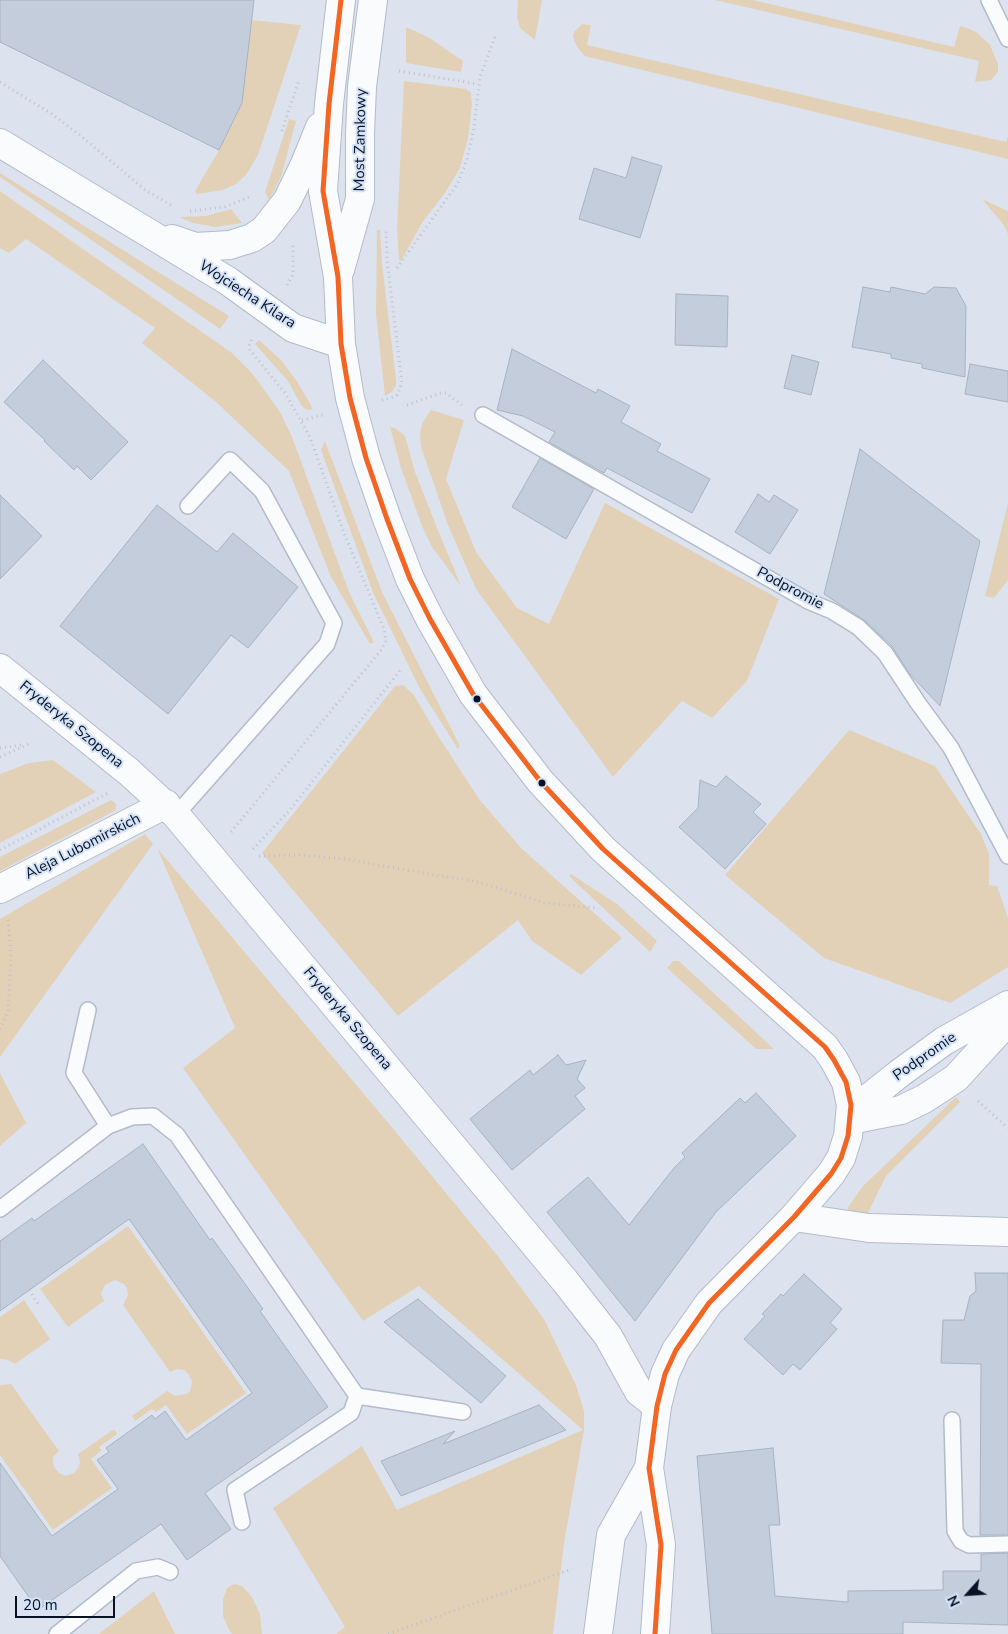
<!DOCTYPE html>
<html>
<head>
<meta charset="utf-8">
<style>
	body { margin:0 }
	#map { position:relative; width:1008px; height:1634px; overflow:hidden; background:#dce3ef; font-family:"Nunito Sans",sans-serif }
	canvas { display:block }
	.north { position:absolute; left:943px; top:1569px; width:50px; height:50px; -webkit-text-stroke:4px #d4e2f7; paint-order:stroke; rotate:244deg; font-size:14px; font-weight:700; line-height:20px; text-align:center; color:#071224 }
	.north::after { content:''; display:block; margin:auto; width:18px; height:22px; background:#071224; clip-path:polygon(50% 0,100% 100%,50% 72%,0 100%) }
	.scale { position:absolute; left:15px; top:1596px; width:100px; height:22px; box-sizing:border-box; border:2px solid #071224; border-top:0; padding-left:6px; font-size:15px; line-height:18px; white-space:nowrap; color:#071224; -webkit-text-stroke:4px #d4e2f7; paint-order:stroke }
</style>
</head>
<body>
<div id="map">
<canvas width="1008" height="1634"></canvas>
<div class="north">N</div>
<div class="scale">20 m</div>
</div>
<script>
const ctx = document.querySelector('canvas').getContext('2d');
ctx.lineJoin = 'round';
function paint(path, color) { ctx.fillStyle = color; ctx.fill(path, 'evenodd'); }
const toPath = rows => new Path2D(rows.map(r => 'M' + r).join(''));
function trace(path, color, width, dash) { ctx.strokeStyle = color; ctx.lineWidth = width; ctx.lineCap = dash ? 'butt' : 'round'; ctx.setLineDash(dash || []); ctx.stroke(path); }
function label(font, color, halo, rows, align = 'center') {
  ctx.font = font + ' "Nunito Sans",sans-serif'; ctx.lineWidth = 4; ctx.setLineDash([]); ctx.textBaseline = 'middle'; ctx.strokeStyle = halo; ctx.fillStyle = color; for (const [text, x, y, turn = 0] of rows) {
    ctx.save(); ctx.translate(x, y); ctx.rotate((+turn || 0) * Math.PI / 180); ctx.textAlign = isNaN(turn) ? turn : align; if (halo) ctx.strokeText(text, 0, 0); ctx.fillText(text, 0, 0); ctx.restore();
  }
}
const green = toPath([
	[518,0,542,0,535,40,520,28,517,18],
	[715,0,753,0,954,47,960,26,967,28,976,32,990,45,998,64,998,72,991,80,975,82,979,61],
	[251,20,301,25,258,155,246,175,236,184,223,190,197,194,195,191,219,150,242,103],
	[582,24,591,25,587,45,1006,142,1008,136,1008,159,585,56,577,47,573,37,574,32],
	[406,27,428,37,463,61,461,72,406,63],
	[404,81,466,89,471,93,472,105,468,138,460,168,445,193,422,223,401,261,399,260,397,229],
	[289,119,296,121,281,177,269,200,265,192],
	[0,173,134,257,229,316,220,329,0,177],
	[0,191,232,353,252,373,280,412,292,437,349,592,374,642,370,644,331,577,289,471,215,401,142,343,155,328,26,239,9,253,0,248],
	[982,199,1008,211,1008,234,1003,224],
	[231,209,242,223,215,227,193,223,179,217,206,216],
	[377,230,380,230,382,264,396,379,396,385,392,392,385,396,376,314],
	[259,340,281,360,296,380,311,405,312,410,305,409,301,405,288,381,255,344],
	[431,410,464,420,446,479,476,552,517,608,549,624,605,503,779,599,747,681,712,718,682,701,613,777,476,589,448,525,421,447,420,433,423,422],
	[390,427,395,428,405,436,415,472,435,523,461,586,432,547,422,526,401,468],
	[325,441,382,592,460,746,458,749,420,689,374,595,321,450],
	[1008,503,1008,580,994,598,985,596],
	[403,685,414,695,435,731,479,799,522,849,622,938,581,975,532,941,518,920,398,1016,262,853,395,686],
	[849,730,935,766,981,834,989,854,989,885,997,886,1008,918,1008,967,950,1003,824,958,725,875],
	[53,760,96,792,0,843,0,774,29,763],
	[111,800,116,804,116,810,0,871,0,857],
	[145,834,153,844,0,1057,0,919],
	[157,848,395,1131,497,1255,544,1319,576,1385,584,1411,584,1430,564,1543,553,1634,336,1634,345,1627,273,1508,362,1446,397,1510,583,1430,419,1286,363,1321,183,1068,235,1028],
	[571,874,617,904,657,941,650,952,569,876],
	[673,961,679,961,774,1049,756,1049,667,968],
	[0,1073,26,1123,0,1146],
	[956,1097,960,1102,886,1176,866,1217,849,1214,848,1207,862,1187],
	[128,1226,246,1393,187,1434,166,1405,156,1412,152,1409,135,1421,132,1416,167,1391,175,1396,187,1394,190,1391,192,1382,189,1375,184,1370,177,1369,170,1372,123,1305,128,1295,127,1288,124,1284,115,1280,105,1285,101,1294,104,1301,68,1327,40,1289],
	[24,1300,50,1339,15,1364,8,1360,0,1359,0,1317],
	[11,1384,59,1451,53,1457,53,1461,54,1467,59,1473,66,1476,74,1473,79,1467,80,1462,78,1454,114,1429,117,1434,99,1447,102,1450,91,1459,112,1488,53,1530,0,1455,0,1385],
	[234,1584,242,1586,252,1597,260,1614,262,1634,232,1634,229,1630,223,1616,223,1599,227,1588],
	[154,1591,175,1634,99,1634]
]);
const building = toPath([
	[0,0,254,0,242,103,219,150,0,42,0,0],
	[632,157,662,166,640,238,579,219,594,168,626,178,632,157],
	[863,287,890,292,891,287,925,294,934,287,956,288,966,306,965,377,922,368,922,364,891,358,891,354,852,347,863,287],
	[676,294,728,296,727,347,675,345,676,294],
	[512,349,596,393,598,389,630,406,621,422,661,444,657,451,710,479,692,513,607,468,604,473,549,442,555,432,523,416,497,410,512,349],
	[792,355,819,362,811,395,784,388,792,355],
	[43,360,128,442,91,480,77,466,74,470,44,441,45,440,4,402,43,360],
	[970,364,1008,371,1008,402,965,394,970,364],
	[860,449,980,541,940,706,909,673,892,646,864,620,824,594,860,449],
	[540,458,594,489,566,539,512,507,540,458],
	[758,494,769,502,774,495,798,510,770,554,735,532,758,494],
	[0,495,42,536,0,579,0,495],
	[157,505,217,552,233,533,298,587,248,648,231,635,168,714,60,626,157,505],
	[726,776,761,804,753,812,766,824,725,869,679,827,698,808,700,780,716,787,726,776],
	[558,1055,566,1065,586,1060,577,1079,585,1088,575,1096,585,1109,512,1170,470,1119,530,1070,533,1075,558,1055],
	[756,1093,796,1136,716,1212,635,1321,547,1212,588,1177,629,1225,674,1168,685,1157,682,1153,740,1098,745,1103,756,1093],
	[143,1144,210,1240,212,1238,263,1309,260,1311,328,1407,205,1493,231,1529,187,1560,161,1524,38,1610,0,1556,0,1463,52,1536,118,1489,97,1460,109,1452,106,1448,152,1415,155,1419,165,1411,186,1440,252,1393,129,1219,0,1311,0,1241,32,1218,34,1221,143,1144],
	[975,1273,1008,1273,1008,1535,980,1535,981,1364,941,1363,943,1320,964,1320,970,1296,976,1291,975,1273],
	[804,1274,842,1309,830,1323,837,1329,800,1370,793,1364,783,1375,744,1339,765,1316,762,1314,781,1294,783,1296,804,1274],
	[418,1299,506,1376,481,1403,384,1322,418,1299],
	[539,1405,566,1430,401,1496,381,1461,455,1431,443,1444,539,1405],
	[773,1448,780,1525,769,1525,775,1596,848,1602,848,1591,943,1590,943,1571,981,1571,981,1554,1008,1553,1008,1625,903,1622,903,1634,712,1634,697,1456,773,1448]
]);
const path = toPath([
	[399,71,478,84],
	[0,82,52,114,81,136,144,189,174,207],
	[282,131,299,80],
	[190,211,225,207,249,197],
	[397,268,458,183,467,159,474,128,480,77,496,34],
	[287,285,293,275,293,245],
	[382,400,393,397,397,395,402,383,387,260,386,229],
	[407,405,441,393,446,393,462,405],
	[302,420,323,415],
	[0,748,21,745],
	[0,757,31,743],
	[231,832,382,649,386,640,384,629,344,533,310,437,285,393,250,350,249,346,253,336],
	[253,849,289,811,402,668],
	[0,850,108,793],
	[259,856,300,855,345,859,423,873,474,881,545,903,597,908],
	[0,1029,8,1011,11,956,8,919],
	[978,1101,1008,1128],
	[29,1290,39,1305],
	[388,1634,572,1569]
]);
const lane = toPath([
	[989,0,1008,39],
	[483,415,808,601,832,611,858,627,885,653,918,703,951,748,1008,856],
	[176,815,327,644,334,623,262,491,230,460,188,506],
	[88,1010,74,1073,108,1126],
	[0,1209,108,1126,132,1117,153,1116,177,1135,357,1396,351,1413,235,1490,242,1522],
	[357,1396,463,1412],
	[952,1420,955,1531,961,1541,969,1545,1008,1544],
	[57,1634,136,1571,158,1567,170,1572]
]);
const street = toPath([
	[0,668,129,772,176,815,565,1281,608,1336,639,1392,657,1406],
	[0,889,166,804],
	[850,1120,871,1096,900,1073,944,1041,1008,1005],
	[850,1120,901,1110,924,1099,956,1078,1008,1021],
	[794,1217,869,1228,1008,1232]
]);
const secondary = toPath([
	[341,0,329,104,323,191,338,277,341,344,350,398,366,458,387,519,410,579,430,619,473,694,540,781,603,849,825,1047,834,1060,846,1082,851,1105,848,1136,841,1158,831,1174,794,1217,709,1303,676,1350,665,1374,657,1406,649,1468,661,1545,655,1634],
	[0,143,228,281,293,328,341,344],
	[172,239,195,247,230,245,252,238,264,230,287,201,305,164,320,127],
	[340,270,360,199,360,134,362,87,373,0],
	[598,1634,611,1535,649,1468]
]);
const bus1 = toPath([
	[341,0,329,104,323,191,338,277,341,344,350,398,366,458,387,519,410,579,430,619,473,694,540,781,603,849,825,1047,834,1060,846,1082,851,1105,848,1136,841,1158,831,1174,794,1217,709,1303,676,1350,665,1374,657,1406,649,1468,661,1545,655,1634]
]);
const markers = [
	[477,699,4.5,"#071224"],
	[542,783,4.5,"#071224"]
];
const streetNames = [
	["Most Zamkowy",361,140,-89],
	["Wojciecha Kilara",247,295,33],
	["Podpromie",790,589,28],
	["Fryderyka Szopena",71,725,39],
	["Aleja Lubomirskich",83,847,-27],
	["Fryderyka Szopena",347,1019,50],
	["Podpromie",925,1057,-35]
];
paint(green, '#e3d1b7');
paint(building, '#c3cddc');
trace(building, '#a8b2c0', 1);
trace(lane, '#b2bbca', 18);
trace(street, '#b2bbca', 30);
trace(secondary, '#b2bbca', 30);
trace(path, '#c0c3c9', 3, [1, 4]);
trace(lane, '#fafbfd', 15);
trace(street, '#fafbfd', 28);
trace(secondary, '#fafbfd', 28);
trace(bus1, '#f26522', 5);
for (const [x, y, r, color] of markers) { const dot = new Path2D(); dot.arc(x, y, r, 0, 2 * Math.PI); ctx.fillStyle = color; ctx.fill(dot); trace(dot, '#d4e2f7', 2); }
label('15px', '#071224', '#d4e2f7', streetNames);
</script>
</body>
</html>
